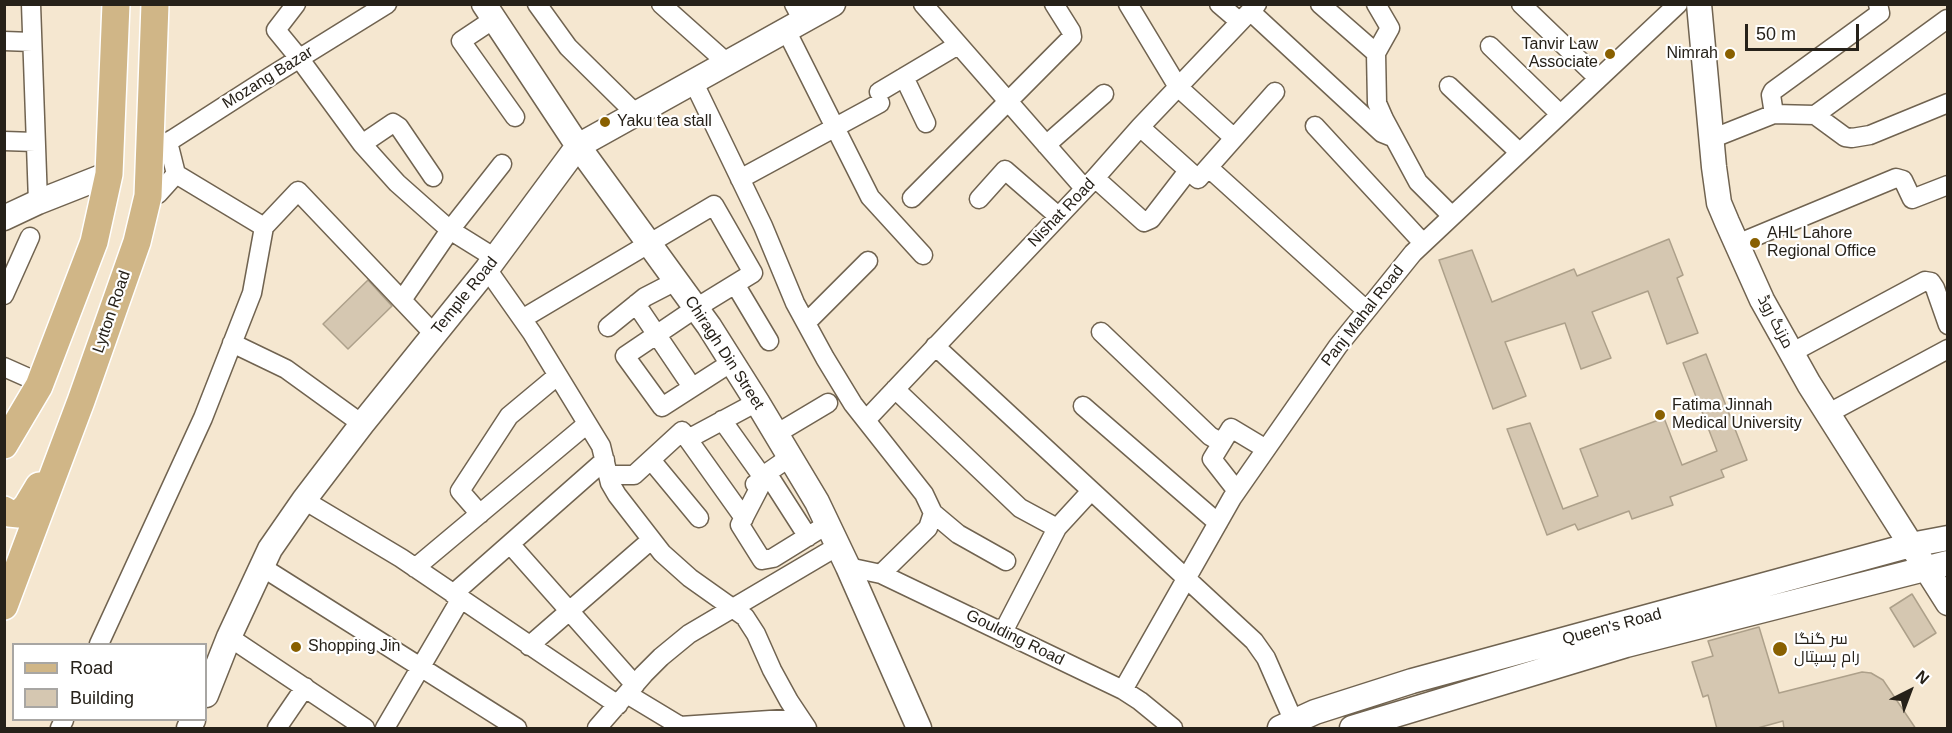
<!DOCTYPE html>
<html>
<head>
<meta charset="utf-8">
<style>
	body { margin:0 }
	#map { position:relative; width:1952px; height:733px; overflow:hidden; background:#f5e7d0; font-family:Arial,sans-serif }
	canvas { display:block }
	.frame { position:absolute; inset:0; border:6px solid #262119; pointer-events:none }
	.legend { position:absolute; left:12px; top:643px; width:195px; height:78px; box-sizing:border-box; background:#fff; border:2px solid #a8a6a3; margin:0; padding:8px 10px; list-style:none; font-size:18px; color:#262119 }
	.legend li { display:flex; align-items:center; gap:12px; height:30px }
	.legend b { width:30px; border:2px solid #a8a6a3 }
	.north { position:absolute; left:1880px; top:661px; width:60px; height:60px; -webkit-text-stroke:4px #fff; paint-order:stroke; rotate:42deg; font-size:16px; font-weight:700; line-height:24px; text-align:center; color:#262119 }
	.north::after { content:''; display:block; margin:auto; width:21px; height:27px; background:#262119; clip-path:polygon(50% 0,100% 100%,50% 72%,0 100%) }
	.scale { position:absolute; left:1745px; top:24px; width:114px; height:27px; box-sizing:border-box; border:3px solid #262119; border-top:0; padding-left:8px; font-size:18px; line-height:21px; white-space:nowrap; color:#262119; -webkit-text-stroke:4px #fff; paint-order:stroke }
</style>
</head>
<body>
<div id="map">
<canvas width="1952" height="733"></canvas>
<div class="frame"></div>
<ul class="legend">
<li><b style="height:8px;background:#d0b687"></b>Road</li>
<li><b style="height:16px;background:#d5c7b1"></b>Building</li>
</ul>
<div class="north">N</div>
<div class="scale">50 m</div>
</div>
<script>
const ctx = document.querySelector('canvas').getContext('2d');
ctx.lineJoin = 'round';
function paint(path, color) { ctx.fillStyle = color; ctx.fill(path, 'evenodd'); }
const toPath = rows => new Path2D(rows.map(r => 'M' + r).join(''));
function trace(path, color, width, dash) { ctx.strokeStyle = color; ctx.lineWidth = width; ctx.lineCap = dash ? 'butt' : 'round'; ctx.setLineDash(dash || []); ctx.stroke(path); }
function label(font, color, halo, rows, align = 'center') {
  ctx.font = font + ' Arial,Cairo,sans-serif'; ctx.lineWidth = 4.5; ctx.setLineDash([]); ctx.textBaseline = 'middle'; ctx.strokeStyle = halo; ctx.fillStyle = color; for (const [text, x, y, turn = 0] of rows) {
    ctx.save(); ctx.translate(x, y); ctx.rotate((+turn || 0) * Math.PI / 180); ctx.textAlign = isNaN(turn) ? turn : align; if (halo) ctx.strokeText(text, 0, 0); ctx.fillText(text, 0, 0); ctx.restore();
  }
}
const building = toPath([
	[1669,239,1683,275,1677,278,1698,333,1667,344,1648,291,1592,312,1611,358,1581,369,1565,323,1505,342,1526,396,1493,409,1439,260,1472,250,1492,302,1574,269,1577,276,1669,239],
	[368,280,392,306,348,349,323,324,368,280],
	[1706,354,1747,460,1721,470,1724,477,1670,497,1673,505,1632,519,1629,511,1578,530,1575,524,1547,535,1507,429,1530,423,1563,509,1598,496,1580,449,1664,418,1682,465,1717,451,1683,363,1706,354],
	[1912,594,1936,633,1914,647,1890,608,1912,594],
	[1759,627,1779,693,1862,672,1871,673,1883,680,1916,729,1784,729,1783,721,1754,729,1717,729,1708,695,1703,697,1692,662,1713,656,1708,641,1759,627]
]);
const street = toPath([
	[31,4,38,202],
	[296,4,276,30,299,58,362,144,397,183,450,230,495,258],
	[537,4,568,47,635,113],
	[661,4,726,62],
	[794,4,803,21],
	[923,4,1084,188],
	[1128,4,1178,87,1234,138],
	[1219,4,1240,22],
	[1320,4,1376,53],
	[1376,4,1390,28,1376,53,1377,103,1384,119,1418,182,1452,216],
	[1521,4,1598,78],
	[1250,11,1382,133,1392,137],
	[494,19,461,41,515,117],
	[786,30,870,197,923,255],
	[4,41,32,42],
	[1490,46,1560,114],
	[904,77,926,123],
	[693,81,763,226,795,303,825,358,853,404,924,494,933,513,928,528,881,574],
	[1449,86,1519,152],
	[879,92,958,45],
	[1774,114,1771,95,1773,91,1880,13,1878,4],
	[1815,115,1845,137,1852,138,1870,135,1948,103],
	[1315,126,1423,243],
	[1140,127,1198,179,1275,92],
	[1711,139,1774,114,1815,115,1947,19],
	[4,141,35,142],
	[168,142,176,174,264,227],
	[362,144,393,123,399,127,433,177],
	[1046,145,1104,94],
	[150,152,173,139,271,76,387,4],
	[1209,168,1366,310],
	[1095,178,1144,222,1151,219,1188,171],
	[740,179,880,103],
	[148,196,158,194,176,174],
	[912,198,1072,37,1071,31,1054,4],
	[979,199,1005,170,1058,216],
	[1737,244,1896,178,1903,180,1912,199,1948,185],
	[487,269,532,333,601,446,610,483,617,495,662,553,690,578,745,617,756,634,772,670,789,701,807,728],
	[735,284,769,341],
	[4,295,30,237],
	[402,300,450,230,502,164],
	[636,304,692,387],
	[522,319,714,205,753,273,696,308,625,356,662,407,732,362],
	[806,323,868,261],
	[608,327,645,297,676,281],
	[1101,332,1210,436,1222,443],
	[232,343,286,369,362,424],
	[935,346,1254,641,1266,658,1294,722],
	[1791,353,1925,281,1931,282,1935,288,1948,325],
	[4,367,40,383],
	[895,389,1020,508,1057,528],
	[1083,406,1218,523],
	[1827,414,1948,349],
	[722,420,764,479,755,484],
	[866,420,1095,178,1140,127,1257,4],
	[776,434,828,403],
	[688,439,757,402],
	[790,457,767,473,740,525,762,560,773,558,828,524],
	[651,460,699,518],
	[767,473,808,537],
	[608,475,634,475,682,431,744,518],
	[1237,491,1212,459,1231,428,1266,449],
	[304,500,401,558,618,705],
	[933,513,958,534,1006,561],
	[480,514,460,491,509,416,557,376],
	[510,544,635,685],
	[262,567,517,728],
	[848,567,881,574,1123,690,1140,701,1173,728],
	[415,568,587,424],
	[453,594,605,460],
	[1003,632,1057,528,1091,491],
	[229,637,365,728],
	[99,644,203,418,252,293,264,227,298,191,434,334],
	[529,646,651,540],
	[1123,690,1232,498,1338,346,1413,253,1678,4],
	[627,694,680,726,800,718],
	[60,728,64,720],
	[277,728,305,687],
	[385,728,460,600],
	[597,728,644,674,661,657,689,634,838,546]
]);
const secondary = toPath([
	[484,4,578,146,709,326,757,402,817,502,848,567,919,728],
	[1699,4,1714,167,1719,203,1727,222,1762,300,1809,384,1948,603],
	[4,218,38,202,109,174],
	[206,695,229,637,270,549,304,500,362,424,487,269,578,146,833,4],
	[189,728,193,720],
	[1280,728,1315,712,1412,681,1911,545,1948,538],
	[1352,728,1626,645,1948,563]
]);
const primary = toPath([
	[4,445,39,386,94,242,109,174,116,4],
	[4,510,9,513,19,514,27,506,39,486],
	[4,606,81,401,137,242,148,196,155,4]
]);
const markers = [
	[1610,54,6,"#896000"],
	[1730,54,6,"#896000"],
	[605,122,6,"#896000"],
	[1755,243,6,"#896000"],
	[1660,415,6,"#896000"],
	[296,647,6,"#896000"],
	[1780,649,8,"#896000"]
];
const poiNames = [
	["Tanvir Law",1598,45,"right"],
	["Associate",1598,63,"right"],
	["Nimrah",1718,54,"right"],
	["Yaku tea stall",617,122],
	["AHL Lahore",1767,234],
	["Regional Office",1767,252],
	["Fatima Jinnah",1672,406],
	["Medical University",1672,424],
	["سر گنگا",1794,640],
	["رام ہسپتال",1794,658],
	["Shopping Jin",308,647]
];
const streetNames = [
	["Mozang Bazar",268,78,-32],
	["Nishat Road",1062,213,-46],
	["Temple Road",465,296,-51],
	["Lytton Road",112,312,-71],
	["Panj Mahal Road",1363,316,-52],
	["مزنگ روڈ",1775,322,62],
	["Chiragh Din Street",724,353,57],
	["Queen's Road",1612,627,-15],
	["Goulding Road",1015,638,26]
];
paint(building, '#d5c7b1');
trace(building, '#ada08a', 1.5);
trace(street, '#706350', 21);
trace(secondary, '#706350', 27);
trace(primary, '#fff', 30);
trace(street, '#fff', 18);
trace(secondary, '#fff', 24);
trace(primary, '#d0b687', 27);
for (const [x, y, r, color] of markers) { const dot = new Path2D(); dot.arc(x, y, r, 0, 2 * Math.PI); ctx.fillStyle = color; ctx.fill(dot); trace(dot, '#fff', 2); }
label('16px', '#262119', '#fff', poiNames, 'left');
label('16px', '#262119', '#fff', streetNames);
</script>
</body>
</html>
